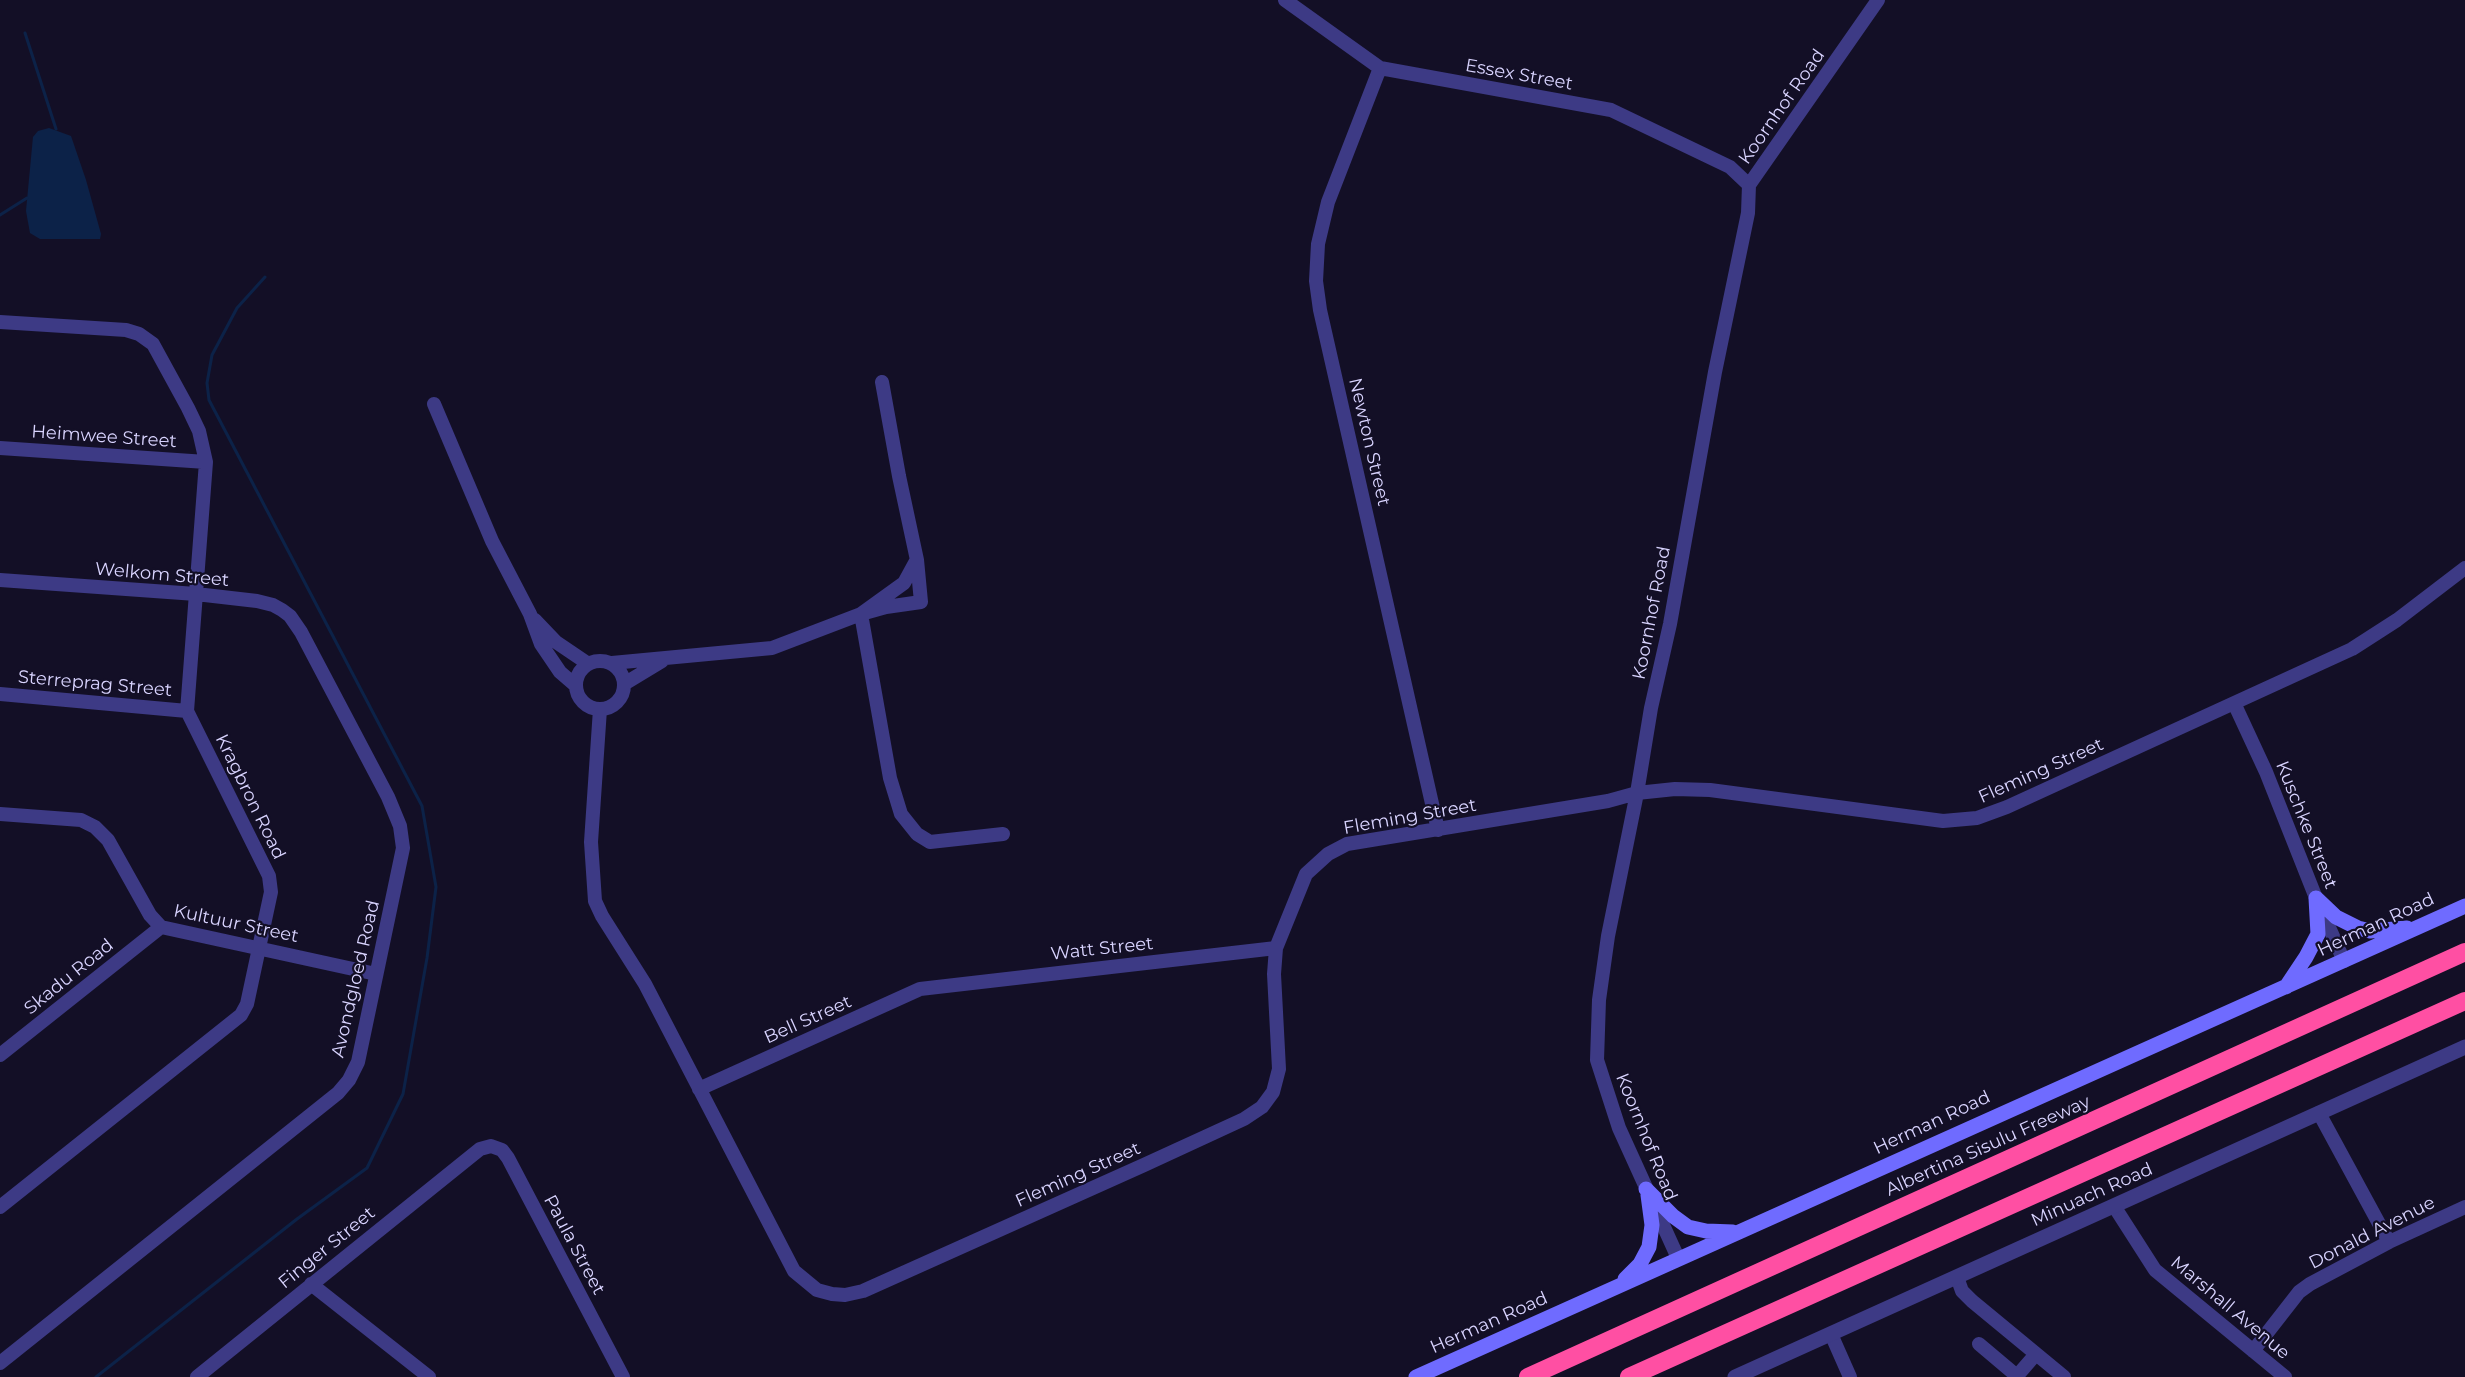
<!DOCTYPE html>
<html>
<head>
<meta charset="utf-8">
<style>
	body { margin:0 }
	canvas { display:block; background:#130f26 }
</style>
</head>
<body>
<canvas width="2465" height="1377"></canvas>
<script>
const ctx = document.querySelector('canvas').getContext('2d');
ctx.lineJoin = 'round';
function paint(path, color) { ctx.fillStyle = color; ctx.fill(path, 'evenodd'); }
const toPath = rows => new Path2D(rows.map(r => 'M' + r).join(''));
function trace(path, color, width, dash) { ctx.strokeStyle = color; ctx.lineWidth = width; ctx.lineCap = dash ? 'butt' : 'round'; ctx.setLineDash(dash || []); ctx.stroke(path); }
function label(font, color, halo, rows, align = 'center') {
  ctx.font = font + ' Montserrat,sans-serif'; ctx.lineWidth = 4.5; ctx.setLineDash([]); ctx.textBaseline = 'middle'; ctx.strokeStyle = halo; ctx.fillStyle = color; for (const [text, x, y, turn = 0] of rows) {
    ctx.save(); ctx.translate(x, y); ctx.rotate((+turn || 0) * Math.PI / 180); ctx.textAlign = isNaN(turn) ? turn : align; if (halo) ctx.strokeText(text, 0, 0); ctx.fillText(text, 0, 0); ctx.restore();
  }
}
const water = toPath([
	[49,128,71,136,86,180,101,234,100,239,40,239,30,233,26,211,33,137,38,131]
]);
const stream = toPath([
	[25,33,56,129],
	[0,215,27,198],
	[96,1377,297,1219,367,1168,403,1094,427,958,436,887,422,806,209,400,207,383,212,355,237,308,265,277]
]);
const minor = toPath([
	[1285,0,1380,68,1611,110,1730,167,1749,185],
	[1380,68,1328,202,1318,244,1316,281,1320,310,1438,830],
	[0,322,126,330,139,334,153,344,188,408,199,431,206,462,187,711,269,876,271,892,247,1004,241,1015,0,1207],
	[434,404,492,541,530,614,541,644,560,672,575,685],
	[0,448,206,462],
	[916,561,904,583,861,614,890,778,901,814,917,834,930,842,1003,834],
	[0,580,196,594,257,601,273,605,282,610,290,616,301,632,388,797,400,826,403,848,358,1062,349,1080,338,1093,0,1363],
	[535,620,556,642,587,663],
	'576 685a24 24 0 1 1 48 0a24 24 0 1 1-48 0Z',
	[612,663,772,648,861,614,886,607,921,602,917,560,899,476,882,382],
	[624,684,662,661],
	[0,694,187,711],
	[2234,703,2266,772,2316,898,2344,961],
	[600,709,591,842,595,901,602,916,645,984,794,1271,817,1290,832,1294,845,1295,863,1291,1144,1165,1244,1119,1262,1107,1273,1092,1279,1069,1274,974,1276,948,1306,874,1328,854,1347,844,1608,801,1637,793,1675,789,1710,790,1943,821,1977,818,2007,807,2352,649,2397,620,2465,568],
	[0,814,81,820,95,827,108,840,150,915,161,927,376,974],
	[0,1055,161,927],
	[699,1089,920,989,1276,948],
	[2319,1113,2389,1242],
	[2114,1206,2155,1270,2285,1377],
	[1678,1258,1619,1128,1597,1060,1599,1000,1608,936,1637,793,1651,708,1670,624,1715,372,1748,213,1749,185,1878,0],
	[1957,1277,1962,1291,1972,1301,2064,1377],
	[311,1284,429,1377],
	[1831,1334,1850,1377],
	[1979,1344,2017,1376],
	[2253,1351,2299,1292,2310,1284,2389,1242,2465,1207],
	[197,1377,480,1149,491,1146,502,1150,508,1158,623,1377],
	[2016,1377,2036,1354]
]);
const tertiary = toPath([
	[1735,1377,2465,1047]
]);
const secondary = toPath([
	[2316,898,2336,917,2358,928,2370,931,2407,928],
	[2286,987,2306,957,2318,934,2316,898],
	[1646,1189,1673,1216,1688,1227,1706,1231,1733,1232],
	[1625,1279,1640,1264,1649,1247,1652,1225,1648,1195],
	[1416,1377,2465,906]
]);
const motorway = toPath([
	[1528,1377,2465,952],
	[1629,1377,2465,1001]
]);
const streetNames = [
	["Essex Street",1519,75,10],
	["Koornhof Road",1782,107,-55],
	["Heimwee Street",104,437,4],
	["Newton Street",1369,442,77],
	["Welkom Street",162,575,5],
	["Koornhof Road",1652,613,-79],
	["Sterreprag Street",95,684,5],
	["Fleming Street",2041,771,-24],
	["Kragbron Road",250,797,64],
	["Fleming Street",1410,817,-10],
	["Kuschke Street",2306,825,68],
	["Kultuur Street",236,924,12],
	["Herman Road",2376,925,-25],
	["Watt Street",1102,949,-6],
	["Skadu Road",69,977,-39],
	["Avondgloed Road",356,979,-77],
	["Bell Street",808,1020,-24],
	["Herman Road",1932,1123,-25],
	["Koornhof Road",1646,1137,68],
	["Albertina Sisulu Freeway",1988,1146,-24],
	["Fleming Street",1078,1175,-24],
	["Minuach Road",2092,1195,-24],
	["Donald Avenue",2372,1233,-27],
	["Paula Street",574,1245,62],
	["Finger Street",327,1248,-39],
	["Marshall Avenue",2230,1308,40],
	["Herman Road",1489,1323,-24]
];
paint(water, '#0c2248');
trace(stream, '#0c2248', 3);
trace(minor, '#3d3a85', 14);
trace(tertiary, '#3d3a85', 15);
trace(secondary, '#6f6bff', 15);
trace(motorway, '#ff4fa3', 18);
label('18px', '#d9d4ff', '#130f26', streetNames);
</script>
</body>
</html>
